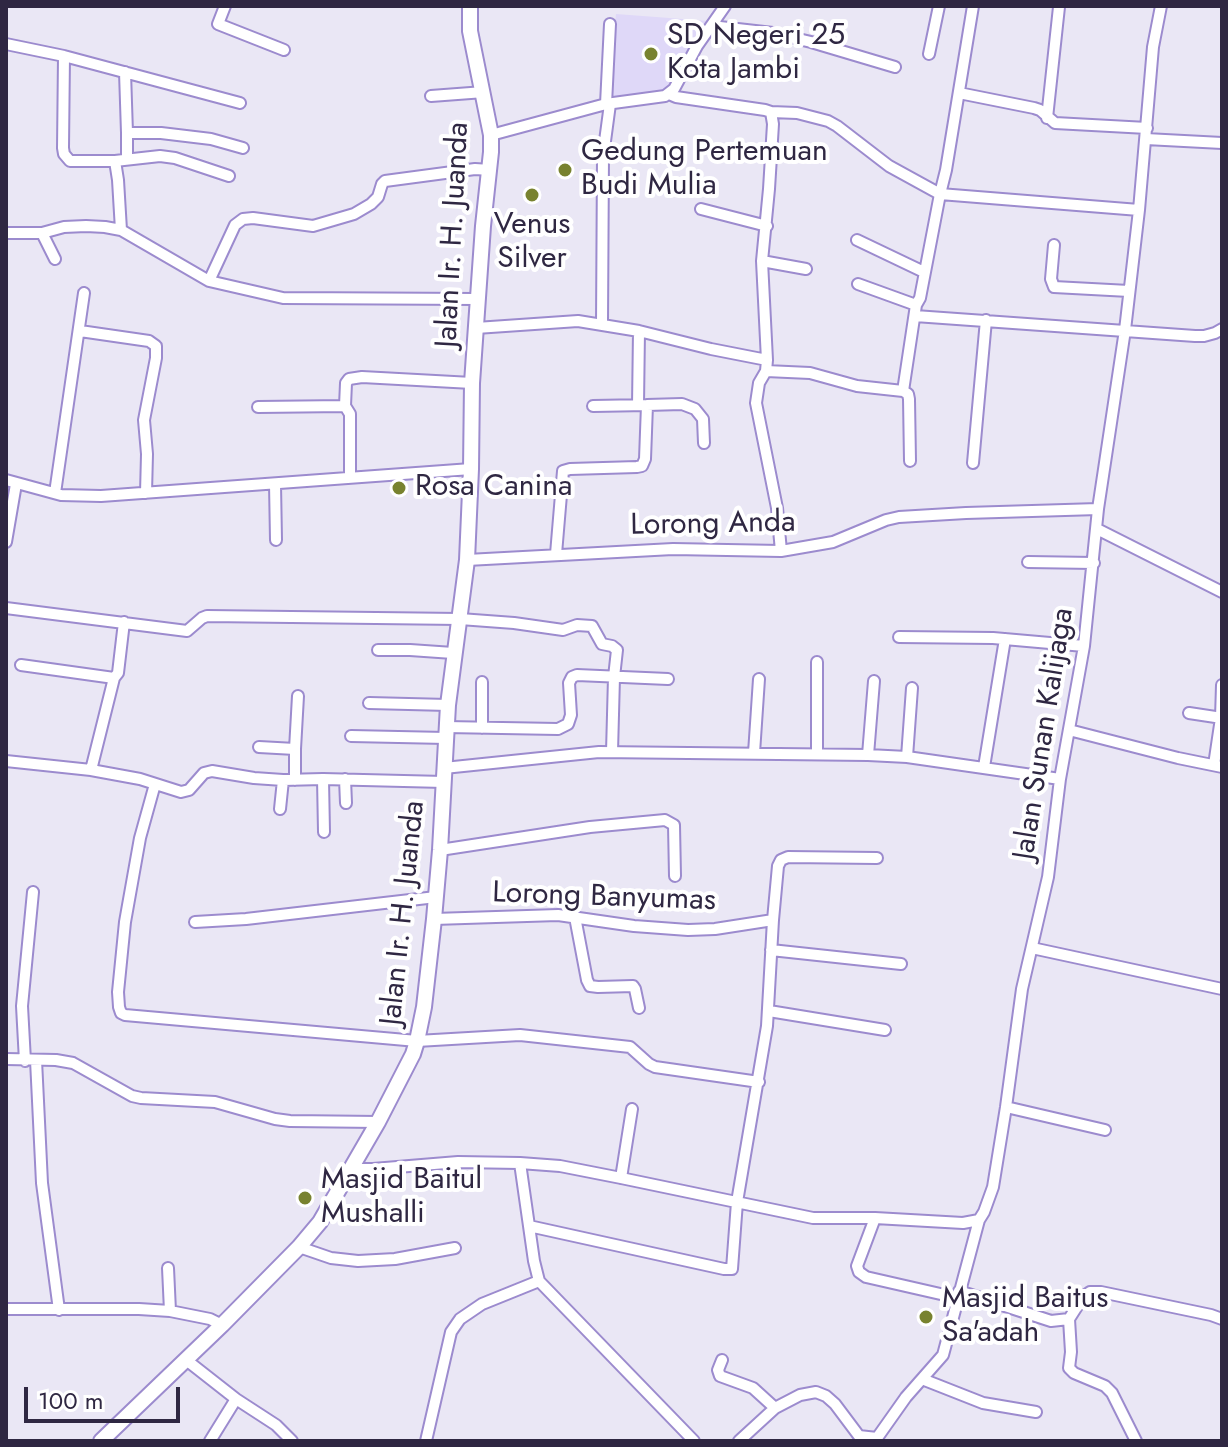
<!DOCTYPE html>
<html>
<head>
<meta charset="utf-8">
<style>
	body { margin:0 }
	#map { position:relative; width:1228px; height:1447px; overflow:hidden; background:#eae7f5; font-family:Jost,sans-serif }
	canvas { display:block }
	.frame { position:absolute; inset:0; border:8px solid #2f2742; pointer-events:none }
	.scale { position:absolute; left:24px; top:1387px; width:156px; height:36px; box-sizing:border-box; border:4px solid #2f2742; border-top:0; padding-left:10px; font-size:24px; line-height:28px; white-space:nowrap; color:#2f2742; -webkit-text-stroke:6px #fff; paint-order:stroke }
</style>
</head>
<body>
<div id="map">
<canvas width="1228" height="1447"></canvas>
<div class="frame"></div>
<div class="scale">100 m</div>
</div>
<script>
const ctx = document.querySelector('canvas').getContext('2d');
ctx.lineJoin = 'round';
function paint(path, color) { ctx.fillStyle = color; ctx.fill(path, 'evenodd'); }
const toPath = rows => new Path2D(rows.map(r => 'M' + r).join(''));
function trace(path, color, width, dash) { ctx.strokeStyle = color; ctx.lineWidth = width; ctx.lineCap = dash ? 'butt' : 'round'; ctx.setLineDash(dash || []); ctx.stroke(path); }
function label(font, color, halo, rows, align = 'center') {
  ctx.font = font + ' Jost,sans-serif'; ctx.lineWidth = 8; ctx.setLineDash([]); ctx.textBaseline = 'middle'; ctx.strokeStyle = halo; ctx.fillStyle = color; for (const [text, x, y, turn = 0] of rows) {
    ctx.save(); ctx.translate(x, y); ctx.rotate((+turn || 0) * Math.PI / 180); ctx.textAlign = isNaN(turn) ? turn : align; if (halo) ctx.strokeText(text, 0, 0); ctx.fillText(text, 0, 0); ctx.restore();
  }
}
const built = toPath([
	[616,14,709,21,672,86,666,91,658,94,608,97]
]);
const minor = toPath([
	[225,6,218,24,284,50],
	[711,26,773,33,811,42,895,67],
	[6,44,64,56,240,103],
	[929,54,939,6],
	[64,56,63,148,64,154,70,161,115,161,160,156,175,158,229,176],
	[125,72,127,133],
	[959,93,1034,108,1040,110,1055,123,1147,128],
	[669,94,676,97,765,110,771,112,797,113,828,121,837,126,889,166,940,194,1139,210],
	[431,96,484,92],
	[606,104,610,24],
	[771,112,773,124,769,189,762,261,767,360,766,371,759,383,756,403,777,508,781,551],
	[1047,118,1059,7],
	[491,135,606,104,665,96,674,89,697,46,725,6],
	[1146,139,1222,143],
	[127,158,127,133,161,133,211,139,243,148],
	[115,161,118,180,121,230],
	[701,209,767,226],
	[6,233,42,233,64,227,86,226,105,227,121,230,209,281,283,298,478,299],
	[42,233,55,259],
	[857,240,924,272],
	[1054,245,1051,279,1054,287,1129,291],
	[762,261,806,269],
	[209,281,235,225,243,219,253,218,313,226,354,214,371,204,378,197,382,184,385,181,475,169,490,170],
	[858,284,916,305],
	[915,316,1195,336,1204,336,1215,333,1222,329],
	[602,324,603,156,610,104],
	[476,328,578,321,639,331,711,349,767,360],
	[80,331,149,341,156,346,156,358,144,420,147,454,146,493],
	[766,371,810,373,857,386,903,391],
	[638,405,639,331],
	[647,405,682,404,695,409,703,419,704,443],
	[258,407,345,406],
	[910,461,909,399,908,394,903,391,916,305,920,298,940,194,946,170,973,6],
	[973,463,986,320],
	[350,478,350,414,345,406,346,383,349,379,362,377,472,383],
	[6,480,61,495,101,496,471,469],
	[275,484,276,540],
	[55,493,84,293],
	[1097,529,1222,592],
	[6,542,16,484],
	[556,554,563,471,570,469,637,467,642,466,645,459,647,405,593,406],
	[467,560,673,549,781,551,833,542,886,520,899,517,966,513,1098,509],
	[1028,562,1094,563],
	[6,608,187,631,202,618,207,616,460,619,514,623,563,630,577,625,592,626,602,644,612,646,617,650,614,677,612,752],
	[899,637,993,638,1084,646],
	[378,650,410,650,453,653],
	[21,665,114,678,118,673,124,622],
	[482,682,482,728],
	[369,703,448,705],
	[1189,713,1222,718],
	[446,727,558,729,568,724,571,715,569,683,572,677,577,675,668,679],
	[1069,730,1178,758,1222,767],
	[351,736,446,738],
	[259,747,295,749,295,780],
	[295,749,298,696],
	[754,753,759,679],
	[817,754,817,662],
	[868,755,874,681],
	[907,757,912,688],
	[6,761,91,770,140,779,181,792,189,790,204,773,212,771,254,778,283,780,323,779,444,782],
	[1214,765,1221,718,1222,685],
	[984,767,1005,639],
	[444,768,599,752,868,755,907,757,1060,779],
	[91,770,114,678],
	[323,779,324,832],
	[345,779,346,803],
	[155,784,140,838,125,922,118,992,119,1007,121,1013,125,1015,417,1041,520,1035,630,1047,649,1064,655,1067,759,1082],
	[280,809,283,780],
	[440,850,590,827,665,820,674,825,675,876],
	[575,917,587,980,590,986,598,987,633,986,635,989,639,1008],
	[434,919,558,915,634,926,688,930,715,929,773,920],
	[195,922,246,919,436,897],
	[1032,948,1222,989],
	[771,950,901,964],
	[769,1011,885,1030],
	[6,1059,56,1060,73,1063,132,1096,141,1098,215,1102,275,1119,290,1121,378,1122],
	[36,1060,42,1183,59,1310],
	[25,1061,22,1006,33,892],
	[1006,1107,1105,1130],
	[520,1163,534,1261,539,1281,694,1441],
	[350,1169,373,1169,458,1162,520,1163,560,1166,621,1178,813,1218,875,1218,963,1223,979,1220],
	[621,1178,632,1109],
	[875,1218,857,1266,859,1272,866,1277,958,1298],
	[529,1226,724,1269,732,1269,737,1202,767,1026,773,920,778,866,781,860,788,857,877,858],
	[299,1247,331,1258,358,1261,395,1259,455,1248],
	[168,1268,170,1311],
	[959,1291,1051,1321,1069,1319,1083,1297,1090,1292,1101,1292,1211,1315,1222,1319],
	[6,1309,139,1309,170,1311,210,1319,222,1325],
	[1069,1319,1071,1352,1069,1368,1074,1373,1105,1386,1112,1393,1136,1441],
	[185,1359,236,1399,276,1425,292,1441],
	[722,1360,718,1370,720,1376,753,1388,775,1408],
	[922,1379,983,1403,1036,1412],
	[877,1438,906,1397,943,1355,979,1220,984,1212,993,1187,1006,1107,1022,989,1048,877,1060,779,1084,646,1098,509,1125,330,1139,210,1153,47,1161,6],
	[210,1441,236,1399],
	[426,1441,451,1332,460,1319,482,1304,539,1281],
	[739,1441,775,1408,800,1395,816,1392,826,1396,835,1404,859,1436,877,1438]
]);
const major = toPath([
	[101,1441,222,1325,299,1247,320,1222,378,1122,413,1054,417,1041,424,1007,434,919,440,850,448,705,467,560,471,469,472,383,483,226,491,152,491,135,470,31,470,6]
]);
const markers = [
	[651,54,8,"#78822f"],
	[565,170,8,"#78822f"],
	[532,195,8,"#78822f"],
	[399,488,8,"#78822f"],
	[305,1198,8,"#78822f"],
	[926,1317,8,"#78822f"]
];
const poiNames = [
	["SD Negeri 25",667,37],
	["Kota Jambi",667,71],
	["Gedung Pertemuan",581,153],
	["Budi Mulia",581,187],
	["Venus",532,226,"center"],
	["Silver",532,260,"center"],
	["Rosa Canina",415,488],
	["Masjid Baitul",321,1181],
	["Mushalli",321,1215],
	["Masjid Baitus",942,1300],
	["Sa'adah",942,1334]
];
const streetNames = [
	["Jalan Ir. H. Juanda",454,235,-87],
	["Lorong Anda",713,525,-1],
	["Jalan Sunan Kalijaga",1045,734,-81],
	["Lorong Banyumas",604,898,2],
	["Jalan Ir. H. Juanda",404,913,-84]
];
paint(built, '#dfd8f8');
trace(minor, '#9c8bce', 14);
trace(major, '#9c8bce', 18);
trace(minor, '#fff', 10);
trace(major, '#fff', 14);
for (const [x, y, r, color] of markers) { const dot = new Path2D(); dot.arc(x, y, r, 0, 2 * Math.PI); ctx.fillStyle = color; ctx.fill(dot); trace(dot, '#fff', 3); }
label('30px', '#2f2742', '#fff', poiNames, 'left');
label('30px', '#2f2742', '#fff', streetNames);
</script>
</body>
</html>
